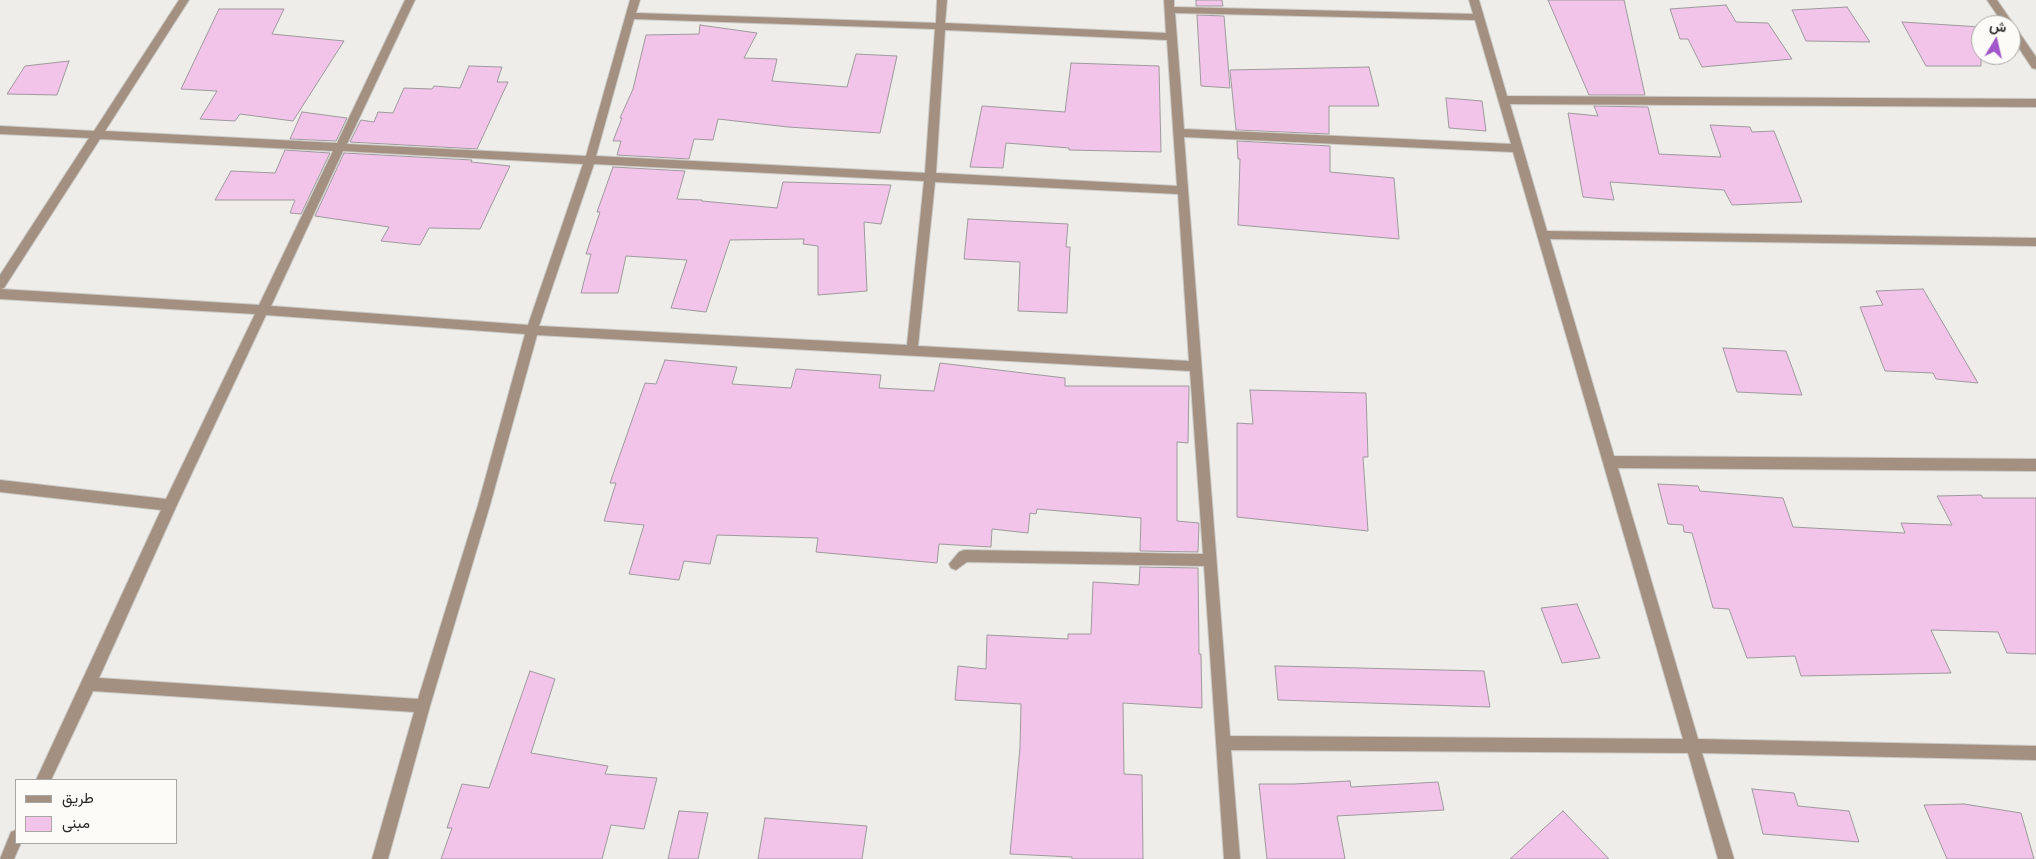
<!DOCTYPE html>
<html>
<head>
<meta charset="utf-8">
<style>
	body { margin:0 }
	#map { position:relative; width:2036px; height:859px; overflow:hidden; background:#eeede9; font-family:Manrope,Vazirmatn,sans-serif }
	canvas { display:block }
	.legend { position:absolute; left:15px; top:779px; width:162px; height:65px; box-sizing:border-box; background:#fcfbf7; border:1px solid #a8a7a4; margin:0; padding:6px 9px; list-style:none; font-size:15px; color:#292928 }
	.legend li { display:flex; align-items:center; gap:10px; height:25px }
	.legend b { width:25px; border:1px solid #a8a7a4 }
	.north { position:absolute; left:1971px; top:15px; width:50px; height:50px; box-sizing:border-box; background:#fcfbf7; border:1px solid #a8a7a4; border-radius:50%; rotate:9deg; font-size:14px; font-weight:700; line-height:20px; text-align:center; color:#292928 }
	.north::after { content:''; display:block; margin:auto; width:18px; height:22px; background:#a157ca; clip-path:polygon(50% 0,100% 100%,50% 72%,0 100%) }
</style>
</head>
<body>
<div id="map">
<canvas width="2036" height="859"></canvas>
<ul class="legend">
<li><b style="height:6px;background:#a39081"></b>طريق</li>
<li><b style="height:14px;background:#f2c4ea"></b>مبنى</li>
</ul>
<div class="north">ش</div>
</div>
<script>
const ctx = document.querySelector('canvas').getContext('2d');
ctx.lineJoin = 'round';
function paint(path, color) { ctx.fillStyle = color; ctx.fill(path, 'evenodd'); }
const toPath = rows => new Path2D(rows.map(r => 'M' + r).join(''));
function trace(path, color, width, dash) { ctx.strokeStyle = color; ctx.lineWidth = width; ctx.lineCap = dash ? 'butt' : 'round'; ctx.setLineDash(dash || []); ctx.stroke(path); }
const building = toPath([
	[1196,0,1222,0,1223,6,1196,6,1196,0],
	[1548,0,1624,0,1645,95,1589,95,1548,0],
	[1726,5,1736,22,1768,23,1792,59,1702,67,1688,39,1680,39,1670,9,1726,5],
	[1847,7,1870,42,1806,41,1792,10,1847,7],
	[219,9,284,9,272,34,344,41,293,121,240,114,235,121,200,119,217,91,181,89,219,9],
	[1197,15,1224,16,1230,88,1201,86,1197,15],
	[1902,22,1981,27,1981,66,1926,66,1902,22],
	[700,25,757,33,744,58,777,59,772,81,847,87,856,54,897,56,880,133,788,127,718,119,713,140,694,139,689,159,617,155,621,141,613,141,622,118,620,118,633,89,646,35,699,34,700,25],
	[69,61,57,95,7,94,25,66,69,61],
	[1071,63,1159,66,1161,152,1069,150,1069,148,1006,143,1003,168,970,167,982,106,1065,112,1071,63],
	[469,66,502,67,497,82,508,82,477,149,350,142,361,120,374,122,378,112,393,113,404,88,432,89,434,86,460,88,469,66],
	[1369,67,1379,106,1329,106,1329,134,1236,130,1230,70,1369,67],
	[1446,98,1482,101,1486,131,1449,128,1446,98],
	[1594,106,1648,107,1659,154,1721,157,1710,125,1750,127,1752,132,1774,131,1802,202,1732,205,1724,190,1610,182,1614,200,1583,197,1568,113,1598,116,1594,106],
	[302,112,347,118,336,141,290,139,302,112],
	[1237,141,1330,146,1330,172,1394,178,1399,239,1238,225,1240,159,1238,159,1237,141],
	[285,150,330,153,301,214,290,213,295,200,215,200,231,171,275,173,285,150],
	[344,153,472,160,471,162,510,166,480,229,429,228,420,245,381,241,389,227,315,216,344,153],
	[613,167,685,171,677,199,702,200,702,201,777,208,783,182,891,185,881,224,864,222,867,291,818,295,818,246,803,244,804,239,730,240,706,312,671,308,687,260,626,256,618,293,581,293,591,254,586,254,600,212,597,212,613,167],
	[968,219,1068,224,1066,247,1070,247,1067,313,1018,311,1020,262,964,259,968,219],
	[1923,289,1978,383,1936,379,1933,373,1885,371,1860,307,1883,305,1876,291,1923,289],
	[1723,348,1786,351,1802,395,1737,392,1723,348],
	[665,360,737,367,732,384,791,388,796,369,881,375,879,388,934,391,940,363,1065,378,1065,386,1189,386,1188,443,1177,442,1177,521,1199,523,1198,552,1140,551,1141,518,1037,509,1036,514,1030,513,1028,533,992,529,991,547,939,544,937,563,816,552,818,538,717,535,710,564,684,561,679,580,629,574,644,525,604,521,616,483,610,483,645,383,656,384,665,360],
	[1250,390,1366,393,1368,457,1363,457,1368,531,1237,517,1237,423,1253,424,1250,390],
	[1658,484,1698,486,1700,491,1783,498,1793,527,1905,533,1901,523,1952,525,1937,496,1981,495,1983,498,2036,498,2036,654,2007,653,1998,632,1931,630,1951,673,1801,676,1795,656,1747,658,1729,609,1713,608,1692,533,1684,532,1683,525,1668,524,1658,484],
	[1140,567,1198,568,1199,654,1201,654,1202,708,1123,703,1124,774,1142,775,1143,859,1072,859,1072,857,1010,854,1020,748,1021,704,955,700,958,666,986,669,987,635,1068,639,1068,634,1091,634,1093,582,1139,585,1140,567],
	[1577,604,1600,658,1562,663,1541,608,1577,604],
	[1275,666,1484,671,1490,707,1278,700,1275,666],
	[530,671,555,679,531,753,608,766,605,774,657,778,644,829,611,825,602,859,441,859,452,828,447,828,462,784,489,788,530,671],
	[1350,781,1351,787,1438,782,1444,810,1337,816,1345,859,1267,859,1259,784,1294,784,1350,781],
	[1752,789,1794,793,1798,806,1849,811,1859,842,1763,834,1752,789],
	[1964,804,2021,813,2034,859,1947,859,1924,805,1964,804],
	[679,811,708,813,698,859,668,859,679,811],
	[1563,811,1609,859,1510,859,1563,811],
	[765,818,867,826,862,859,758,859,765,818]
]);
const minor = toPath([
	[179,0,189,0,105,131,337,143,405,0,415,0,347,144,586,156,630,0,640,0,636,13,936,23,937,0,947,0,945,23,1166,33,1164,0,1174,0,1174,7,1473,14,1469,0,1479,0,1507,96,2036,99,2036,107,1510,104,1547,231,2036,238,2036,246,1550,239,1614,456,2036,459,2036,471,1618,468,1698,739,2036,746,2036,760,1702,753,1734,859,1718,859,1688,753,1231,750,1240,859,1224,859,1204,566,967,562,956,570,951,568,949,564,959,552,964,550,1203,554,1190,371,537,335,490,505,430,706,388,859,372,859,414,712,93,691,51,780,36,780,161,510,0,492,0,480,166,499,255,314,0,299,0,275,89,138,0,134,0,126,94,131,179,0],
	[1175,13,1475,20,1511,144,1184,129,1175,13],
	[634,19,935,29,925,173,596,156,634,19],
	[945,30,1167,40,1177,186,936,173,945,30],
	[1184,137,1513,152,1683,739,1230,736,1184,137],
	[100,139,333,151,259,305,1,289,4,288,100,139],
	[343,151,583,164,528,325,271,306,343,151],
	[594,164,924,181,907,345,539,326,594,164],
	[935,182,1178,194,1189,361,918,346,935,182],
	[266,315,525,334,478,505,418,699,99,678,176,507,266,315],
	[1987,0,1997,0,2036,57,2036,69,2032,68,2011,36,2011,25,2004,25,1987,0],
	[16,830,16,843,21,843,14,859,0,859,11,832,16,830]
]);
paint(building, '#f2c4ea');
trace(building, '#9d9a9c', 1);
trace(minor, '#cbcac6', 2);
paint(minor, '#a39081');
</script>
</body>
</html>
